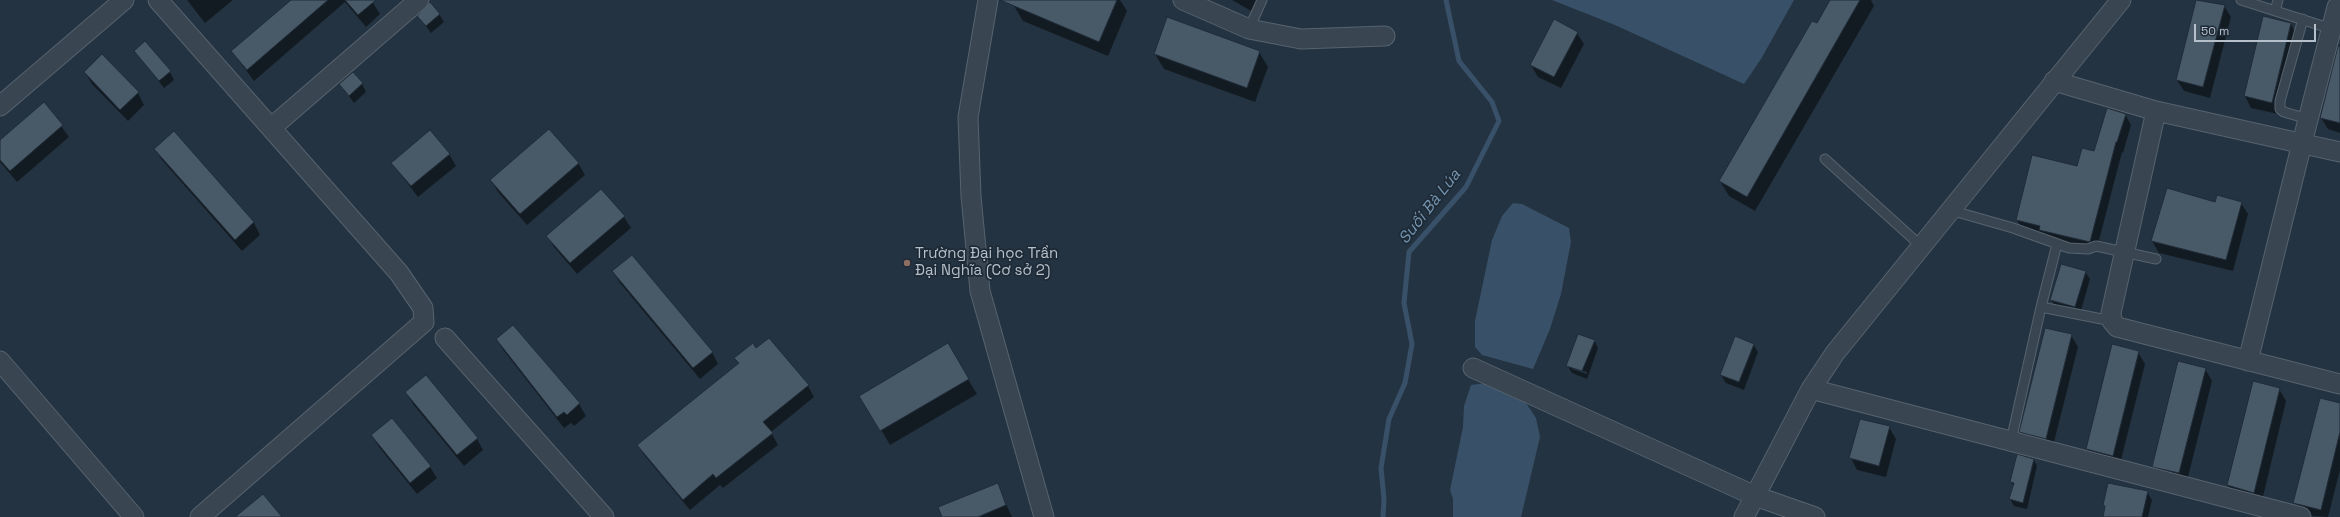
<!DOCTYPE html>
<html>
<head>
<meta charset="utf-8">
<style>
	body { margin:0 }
	#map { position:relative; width:2340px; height:517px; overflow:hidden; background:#243341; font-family:"Space Grotesk",sans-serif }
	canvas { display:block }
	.scale { position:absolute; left:2194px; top:24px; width:122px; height:18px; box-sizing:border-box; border:2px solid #b6c0cb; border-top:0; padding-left:5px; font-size:12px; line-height:14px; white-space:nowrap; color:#b6c0cb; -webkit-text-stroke:3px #1e2a36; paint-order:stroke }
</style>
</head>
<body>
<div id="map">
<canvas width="2340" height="517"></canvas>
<div class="scale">50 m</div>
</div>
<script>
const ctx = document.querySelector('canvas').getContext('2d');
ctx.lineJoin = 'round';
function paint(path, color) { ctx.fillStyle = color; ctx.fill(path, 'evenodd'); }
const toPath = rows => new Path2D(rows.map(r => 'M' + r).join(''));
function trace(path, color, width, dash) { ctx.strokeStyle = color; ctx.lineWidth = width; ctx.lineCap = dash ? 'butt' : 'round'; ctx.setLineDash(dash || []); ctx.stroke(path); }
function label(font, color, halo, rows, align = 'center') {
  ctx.font = font + ' "Space Grotesk",sans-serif'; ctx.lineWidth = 3.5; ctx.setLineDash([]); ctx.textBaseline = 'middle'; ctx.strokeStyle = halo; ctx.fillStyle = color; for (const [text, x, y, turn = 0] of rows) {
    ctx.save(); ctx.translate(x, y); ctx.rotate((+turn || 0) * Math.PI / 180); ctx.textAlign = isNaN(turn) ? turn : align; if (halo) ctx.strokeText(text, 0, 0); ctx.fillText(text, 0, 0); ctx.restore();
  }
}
const water = toPath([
	[1552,0,1794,0,1761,59,1744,84,1615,25],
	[1513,203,1522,204,1569,228,1571,242,1561,294,1550,329,1533,369,1482,355,1475,347,1475,321,1492,240,1502,216],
	[1487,383,1524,400,1536,418,1540,437,1521,517,1453,517,1453,499,1450,490,1463,427,1464,406,1471,385]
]);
const shadow = toPath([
	[187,0,233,0,205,23],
	[293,0,371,0,380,14,366,27,345,2,254,81,232,51],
	[1016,0,1120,0,1127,11,1108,56,1023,21,1014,6],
	[1232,0,1259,0,1253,12],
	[1831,0,1871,0,1874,6,1755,211,1729,196,1720,181],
	[2197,0,2224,6,2231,17,2210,98,2184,91,2177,80],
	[439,14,444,22,431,33,419,16],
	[2291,24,2297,36,2278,114,2251,108,2245,96],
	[1577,33,1584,44,1561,88,1538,77,1531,65],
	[2340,43,2340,133,2328,129,2321,118],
	[135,51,170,72,174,80,164,88],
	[1259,52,1268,67,1255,102,1164,69,1155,54],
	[85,72,138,93,144,105,128,121,92,84],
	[340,84,362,84,366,92,354,103],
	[44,103,69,137,17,182,0,162,0,141],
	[2125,114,2131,125,2123,153,2122,152,2096,252,2047,241,2023,231,2017,220,2095,152],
	[174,132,254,223,260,235,242,251,162,160,155,149],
	[449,154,456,166,418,197,392,163],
	[578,163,585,175,527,225,498,192,491,180],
	[2167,189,2216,203,2241,203,2248,214,2233,271,2159,253,2152,241],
	[624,217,631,228,577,274,554,247,548,236],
	[613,271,712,352,718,364,700,379,620,283],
	[2085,272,2090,279,2080,314,2056,307,2051,299],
	[513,326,579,404,586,416,574,426,571,423,564,428,504,351,497,340],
	[2071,335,2078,347,2052,450,2027,444,2020,432],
	[1594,340,1598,348,1587,379,1572,373,1567,365],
	[1572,367,1587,372,1587,374,1572,369],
	[1753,344,1758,352,1744,390,1726,383,1721,375],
	[947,345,977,394,890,445,861,396],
	[2113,346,2138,352,2145,364,2119,468,2094,461,2087,449],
	[736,358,808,386,814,397,771,432,778,445,723,488,720,485,690,510,645,456,638,445,739,364],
	[2205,369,2212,381,2186,485,2160,478,2153,467],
	[2279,389,2286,401,2261,505,2235,497,2228,485],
	[406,392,477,439,483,450,464,466,413,404],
	[2340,404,2340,470,2328,517,2301,515,2295,503],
	[392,419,430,467,437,478,417,494,379,447,372,435],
	[1889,427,1896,439,1886,477,1857,470,1851,458],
	[2034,460,2037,466,2027,509,2014,506,2010,499,2014,486,2011,482],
	[997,485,1012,517,943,517],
	[2147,492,2152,500,2148,517,2104,517]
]);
const stream = toPath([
	[1383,517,1384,499,1381,468,1389,419,1405,383,1412,344,1404,303,1409,252,1466,187,1499,121,1492,102,1459,61,1446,0]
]);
const building = toPath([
	[291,0,328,0,247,70,231,51,291,0],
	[345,0,376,0,358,15,345,0],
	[1000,0,1117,0,1099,42,1000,0],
	[1830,0,1860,0,1747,197,1719,181,1812,21,1817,23,1830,0],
	[2196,0,2225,5,2203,87,2176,80,2196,0],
	[430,2,440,14,426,26,417,16,430,2],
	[2263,16,2291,23,2272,103,2244,96,2263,16],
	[1167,17,1260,51,1247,88,1154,54,1167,17],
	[1554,19,1578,32,1554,77,1530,65,1554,19],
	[145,41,171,71,159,81,134,51,145,41],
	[2338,46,2340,47,2340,123,2320,118,2338,46],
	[102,54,139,92,120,110,84,72,102,54],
	[353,72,363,83,349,96,339,84,353,72],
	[44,102,63,125,10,171,0,160,0,140,44,102],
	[2107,108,2126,114,2117,142,2116,142,2090,242,2039,230,2040,226,2016,220,2032,155,2077,166,2082,148,2094,151,2107,108],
	[549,129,579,163,520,214,490,180,549,129],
	[430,130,450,154,411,186,391,163,430,130],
	[174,131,254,222,235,240,154,149,174,131],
	[2167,188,2215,202,2217,195,2242,202,2226,260,2151,241,2167,188],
	[601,189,625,216,570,263,546,236,601,189],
	[632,255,713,352,693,368,612,271,632,255],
	[2061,264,2086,271,2075,307,2050,300,2061,264],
	[513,325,580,403,567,415,564,412,557,417,496,339,513,325],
	[2045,328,2072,334,2046,439,2019,432,2045,328],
	[1578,334,1595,340,1582,371,1566,366,1578,334],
	[1735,336,1754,344,1739,382,1720,375,1735,336],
	[769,338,809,385,763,422,773,433,716,478,713,474,683,500,637,445,739,363,734,358,753,343,756,348,769,338],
	[948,343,969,379,880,431,859,396,948,343],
	[2112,344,2139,351,2113,456,2086,449,2112,344],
	[2178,361,2206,368,2179,473,2152,467,2178,361],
	[426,375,478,438,457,455,405,392,426,375],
	[2253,381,2280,388,2254,493,2227,485,2253,381],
	[2320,398,2340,403,2340,432,2321,510,2293,503,2320,398],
	[392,418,431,466,410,483,371,435,392,418],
	[1860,419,1890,426,1879,466,1849,458,1860,419],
	[2017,454,2034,459,2023,503,2009,499,2014,483,2010,482,2017,454],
	[998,483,1006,505,978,517,942,517,938,507,998,483],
	[2108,483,2148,491,2142,517,2103,517,2105,506,2103,505,2108,483],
	[263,494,282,517,235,517,263,494]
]);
const service = toPath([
	[2241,0,2332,29],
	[2275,11,2278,0],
	[2303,19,2280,101,2280,109,2284,112,2308,119],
	[1249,29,1262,0],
	[1825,159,1920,245],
	[1950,210,2013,228,2069,248,2088,249,2096,246,2156,259],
	[2041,307,2057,244],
	[2011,441,2041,307,2112,321]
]);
const minor = toPath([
	[158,0,399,273,423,308,424,322,200,517],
	[988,0,968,117,971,196,980,291,1044,517],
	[1183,0,1249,29,1301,39,1385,36],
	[2054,81,2156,111,2340,152],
	[0,106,124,0],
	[2156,111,2111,313,2112,321,2117,327,2340,384],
	[271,128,419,0],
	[445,338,604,517],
	[0,361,134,517],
	[2248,361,2302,143,2337,7,2340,5],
	[1473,368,1755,496,1815,517],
	[1811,389,2301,517],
	[1744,517,1811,389,1835,353,2121,0]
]);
const markers = [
	[907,263,4,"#8d6e63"]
];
const poiNames = [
	["Trường Đại học Trần",915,254],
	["Đại Nghĩa (Cơ sở 2)",915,271]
];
const waterNames = [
	["Suối Bà Lúa",1430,207,-52]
];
paint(water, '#385169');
paint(shadow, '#0007');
trace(stream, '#385169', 5);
paint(building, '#485968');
trace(building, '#202c38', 1);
trace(service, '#57636e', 11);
trace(minor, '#57636e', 21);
trace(service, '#394551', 9);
trace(minor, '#394551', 19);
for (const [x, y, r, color] of markers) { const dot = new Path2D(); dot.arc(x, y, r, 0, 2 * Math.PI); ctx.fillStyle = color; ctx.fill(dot); trace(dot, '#1e2a36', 1.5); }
label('15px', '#b6c0cb', '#1e2a36', poiNames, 'left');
label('italic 16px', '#7494af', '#1e2a36', waterNames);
</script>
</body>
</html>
